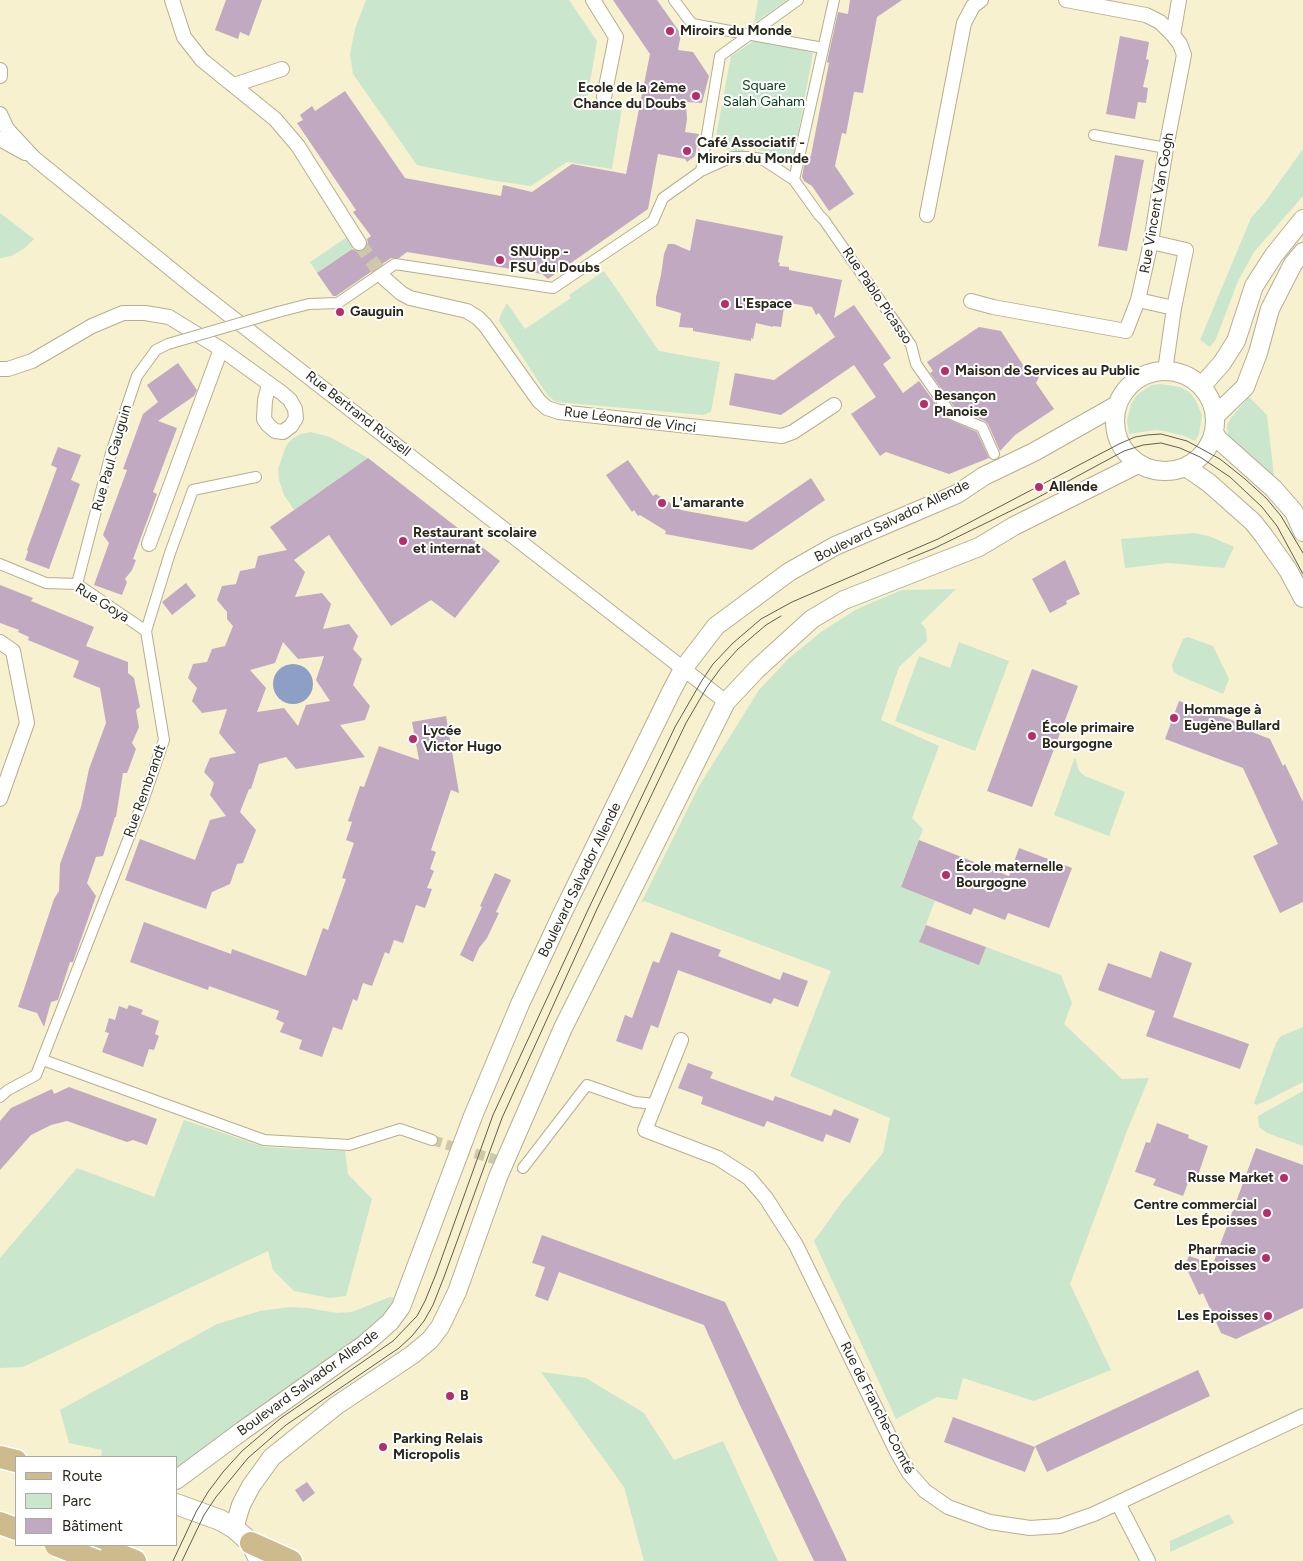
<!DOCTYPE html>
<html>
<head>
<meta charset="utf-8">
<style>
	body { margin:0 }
	#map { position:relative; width:1303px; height:1561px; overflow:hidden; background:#f7f1cf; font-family:Figtree,sans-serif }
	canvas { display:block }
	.legend { position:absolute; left:15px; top:1456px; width:162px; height:90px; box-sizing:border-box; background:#fff; border:1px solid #aaa9a4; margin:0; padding:6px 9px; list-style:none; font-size:15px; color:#2a281b }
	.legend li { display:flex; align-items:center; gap:10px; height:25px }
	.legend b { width:25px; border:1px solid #aaa9a4 }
</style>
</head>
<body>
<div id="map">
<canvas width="1303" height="1561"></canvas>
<ul class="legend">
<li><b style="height:6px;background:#cdbb8e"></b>Route</li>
<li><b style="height:14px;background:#cae6cc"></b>Parc</li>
<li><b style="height:14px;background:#c1a9c2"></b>Bâtiment</li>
</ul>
</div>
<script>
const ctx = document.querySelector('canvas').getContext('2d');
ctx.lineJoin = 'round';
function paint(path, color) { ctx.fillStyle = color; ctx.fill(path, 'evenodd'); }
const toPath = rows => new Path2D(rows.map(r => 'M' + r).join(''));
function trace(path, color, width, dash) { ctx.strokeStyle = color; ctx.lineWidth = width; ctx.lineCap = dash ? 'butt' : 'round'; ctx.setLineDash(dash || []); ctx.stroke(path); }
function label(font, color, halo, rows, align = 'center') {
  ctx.font = font + ' Figtree,sans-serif'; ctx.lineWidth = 4; ctx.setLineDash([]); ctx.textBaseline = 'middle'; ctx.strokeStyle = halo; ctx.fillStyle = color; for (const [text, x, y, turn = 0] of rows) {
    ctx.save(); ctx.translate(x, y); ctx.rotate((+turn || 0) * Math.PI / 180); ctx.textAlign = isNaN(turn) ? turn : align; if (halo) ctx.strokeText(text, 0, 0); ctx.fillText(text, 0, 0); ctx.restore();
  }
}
const green = toPath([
	[366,0,569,0,597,41,587,100,622,108,612,169,567,162,531,186,490,180,417,165,353,74,350,54,355,29],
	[758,0,787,0,754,23],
	[757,39,813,53,793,161,768,157,764,151,747,147,742,152,714,147,731,56],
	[1303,149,1303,196,1254,252,1238,281,1216,339,1210,347,1200,340,1251,218,1265,202],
	[0,213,34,239,25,248,11,256,0,258],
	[347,237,354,247,317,273,310,262],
	[604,271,659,351,720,362,711,412,703,415,556,402,548,396,499,321,501,314,507,303,525,329,571,298,569,295],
	[1161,384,1180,387,1189,392,1195,399,1202,415,1199,434,1195,441,1184,436,1165,431,1155,430,1129,434,1127,421,1131,404,1137,395,1144,390,1152,385],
	[1249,397,1267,415,1274,476,1232,443,1228,437,1227,425,1231,418],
	[311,432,330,437,368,458,294,510,284,495,279,480,278,469,286,446,293,438,301,434],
	[1194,533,1209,536,1234,547,1224,568,1168,563,1125,568,1121,539],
	[956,589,921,623,926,629,927,641,899,667,881,720,939,746,912,818,923,829,901,887,935,901,919,942,979,964,986,947,1061,975,1072,1003,1064,1024,1122,1079,1149,1078,1127,1131,1070,1284,1111,1370,1034,1401,963,1378,957,1400,937,1397,896,1419,814,1241,842,1202,883,1153,890,1118,790,1076,831,971,644,901,641,903,699,786,759,690,788,659,821,632,857,609,902,590],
	[1188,637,1213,646,1229,679,1223,694,1178,675,1173,671,1172,665,1183,639],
	[959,642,1009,661,975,751,895,721,919,656,950,668],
	[1075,757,1079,771,1085,776,1125,792,1109,836,1054,815],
	[1303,1027,1303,1082,1266,1101,1256,1105,1254,1103,1276,1043,1281,1036],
	[1303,1091,1303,1146,1267,1133,1259,1127,1258,1116],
	[184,1120,264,1147,345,1151,348,1174,372,1199,346,1296,330,1298,294,1291,273,1270,268,1251,23,1367,0,1368,0,1258,77,1168,154,1197],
	[390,1297,394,1298,384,1316,365,1333,178,1468,176,1469,176,1457,101,1457,102,1450,69,1443,60,1410,217,1324,260,1311,290,1307,308,1308,337,1313,352,1312],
	[541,1372,586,1378,644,1413,674,1460,723,1441,778,1561,644,1561,624,1487],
	[1229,1514,1234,1523,1170,1552,1170,1541]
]);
const water = toPath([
	'273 684a20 20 0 1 1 40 0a20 20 0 1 1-40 0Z'
]);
const building = toPath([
	[226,0,262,0,249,36,240,32,238,39,215,30],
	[613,0,657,0,681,34,678,50,693,52,709,76,702,103,686,102,687,119,685,132,699,134,695,156,687,162,685,159,658,154,648,209,548,279,542,274,407,252,399,258,391,258,336,296,333,296,317,273,352,249,359,252,364,250,368,243,367,239,371,236,353,212,356,210,297,123,303,120,300,115,312,106,315,111,345,91,405,178,501,196,503,185,532,192,572,164,626,174,650,54],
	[850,0,902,0,877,17,863,93,854,92,846,134,842,133,835,166,854,194,829,211,812,186,804,181,802,177,805,160,811,156,812,150,829,63,827,62,838,12,848,14],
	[1120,36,1149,42,1146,59,1149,60,1143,87,1148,88,1146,103,1138,102,1135,119,1106,114],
	[1115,155,1144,160,1127,251,1098,246],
	[696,219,783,236,778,262,780,263,779,266,789,267,789,270,842,280,834,318,854,305,891,358,883,364,903,393,919,381,946,418,977,432,989,458,949,474,886,452,880,456,851,414,876,397,854,365,781,415,729,405,735,373,774,380,835,337,819,313,816,315,812,307,785,302,781,327,773,326,773,327,756,323,753,339,751,338,751,341,693,331,693,328,679,327,681,313,656,306,656,297,661,275,664,254,668,244,674,244,690,251],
	[979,327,1001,331,1025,368,1044,367,1036,383,1054,409,1015,435,1000,451,988,424,985,421,955,408,930,373,933,371,927,362],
	[178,363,197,390,194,396,158,421,177,428,153,492,157,494,133,559,136,560,132,570,125,579,127,582,122,595,94,585,109,543,103,535,127,470,123,469,143,414,158,402,147,385],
	[58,447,81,455,71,480,80,484,49,569,25,560,28,551,27,550,57,468,51,465],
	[368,458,500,561,455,618,431,600,391,626,329,535,294,560,305,572,295,597,322,593,331,604,323,629,349,624,358,636,353,649,362,659,353,685,370,706,365,720,340,725,365,757,296,769,286,757,259,764,251,789,249,789,240,812,256,830,243,863,237,864,230,884,212,892,206,909,125,880,140,839,195,860,210,820,226,816,210,795,214,783,204,772,210,758,236,753,219,733,227,709,202,713,192,701,197,688,188,678,193,664,207,662,212,649,225,646,233,626,227,619,227,612,217,600,222,586,236,584,240,571,255,568,258,556,287,550,270,527],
	[283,642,298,659,324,656,316,680,330,701,306,705,298,726,284,708,257,712,266,688,250,670,275,663],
	[628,460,653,496,656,494,681,510,747,522,811,478,825,500,752,550,665,534,666,531,640,515,638,516,634,510,632,512,606,475],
	[1065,560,1080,594,1066,601,1067,604,1050,613,1032,579],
	[186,583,196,596,172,615,162,602],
	[0,585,33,598,31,601,94,627,86,646,128,662,128,673,134,678,140,707,136,710,139,727,132,743,136,749,127,773,123,773,116,817,115,817,103,856,96,857,87,883,96,896,73,962,70,962,58,1000,51,1002,44,1027,37,1013,18,1007,54,899,59,891,60,864,81,807,89,769,106,723,100,688,73,677,79,661,28,640,29,637,18,632,19,630,0,623],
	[1032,669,1078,686,1032,807,987,791],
	[1179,701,1243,724,1242,728,1270,739,1283,766,1285,764,1303,802,1303,902,1280,913,1253,856,1278,844,1243,768,1165,739],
	[446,716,459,793,451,790,431,850,436,852,430,869,434,871,427,888,432,889,425,908,416,905,403,943,394,940,389,954,385,952,372,986,363,983,357,1001,353,999,342,1030,333,1027,322,1057,299,1049,302,1040,280,1032,284,1023,276,1019,279,1011,209,986,208,990,130,962,144,922,231,954,232,949,306,976,323,928,328,930,346,879,342,878,354,843,346,840,352,822,348,821,360,786,364,787,379,746,419,760,412,722],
	[919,840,1009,876,1019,848,1072,868,1049,928,1008,913,1005,920,974,908,971,915,901,887],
	[495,873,511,880,496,912,499,913,487,938,479,948,473,962,460,955,482,907,480,906],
	[926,925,986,947,979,965,919,942],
	[671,932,721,950,718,956,780,980,783,972,808,981,798,1007,774,998,771,1004,678,970,658,1028,651,1025,642,1050,616,1041,625,1015,632,1018,653,961,659,963],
	[1160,951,1192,963,1173,1017,1249,1044,1240,1069,1146,1036,1155,1011,1098,990,1108,963,1151,978],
	[129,1005,143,1010,141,1014,159,1021,155,1034,159,1036,154,1050,149,1049,143,1067,102,1052,109,1033,105,1032,109,1018,115,1020,119,1006,127,1009],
	[688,1063,713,1072,710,1078,773,1101,775,1096,831,1116,834,1109,859,1119,850,1143,826,1134,823,1142,767,1121,764,1127,701,1104,703,1097,678,1088],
	[69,1087,157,1119,147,1145,133,1140,127,1142,67,1121,51,1125,31,1135,0,1170,0,1121,11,1108,52,1089,54,1094],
	[1157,1123,1189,1135,1188,1138,1208,1146,1197,1178,1191,1175,1183,1196,1153,1185,1156,1179,1135,1172,1146,1142,1150,1143],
	[1256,1148,1303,1165,1303,1308,1236,1339,1221,1333,1203,1293,1199,1295,1185,1265,1189,1256,1213,1264],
	[542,1235,725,1302,847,1561,814,1561,739,1403,704,1325,559,1272,548,1301,535,1296,545,1267,532,1263],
	[1198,1370,1210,1396,1047,1472,1035,1446],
	[953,1417,1035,1447,1025,1472,944,1442],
	[307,1482,315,1493,303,1502,295,1490]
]);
const pedestrianTunnel = toPath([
	[432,1140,523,1168]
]);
const minorTunnel = toPath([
	[359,243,384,278]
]);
const pedestrian = toPath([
	[674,0,692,24,823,48],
	[798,0,720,56,701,171,732,157,749,157,762,159,794,180,834,0],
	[1094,135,1166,148],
	[794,180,819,215,824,220,911,345,916,364,951,414,982,427,994,454],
	[278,312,309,304,338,303,395,264,553,288,653,221,663,198,701,171],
	[0,564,46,583,77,584,146,631],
	[77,584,111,453,137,376,156,350,168,344],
	[43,1060,264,1140,349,1145,400,1129,432,1140],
	[0,1097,8,1090,36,1075,142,804,164,740,146,631,170,553,193,490,256,477],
	[523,1168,587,1085,635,1102,655,1104]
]);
const minor = toPath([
	[172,0,184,37,202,60,275,119,298,146,359,243],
	[593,0,616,37,604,97],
	[1173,35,1179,0],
	[0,70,0,76],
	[234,85,282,69],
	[0,114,7,129,34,158,193,287,726,702],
	[0,139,25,153],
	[927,215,964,23,973,6,981,0],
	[1151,242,1186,250,1174,308,1165,371],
	[384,278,401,293,410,298,467,311,478,318,485,325,539,401,547,408,559,412,782,436,793,432,834,405],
	[1138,300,1174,308],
	[971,301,993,307,1126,331,1138,300,1151,242,1166,148,1184,55,1180,44,1173,35,1160,22,1146,15,1066,0],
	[0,369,8,369,32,361,92,326,123,313,145,313,169,317,221,349,282,393,290,400,295,409,296,418,291,426,283,432,275,431,268,425,264,419,265,400,269,385],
	[149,544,221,349],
	[0,642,13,651,27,723,0,799],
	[681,1040,645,1130,718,1158,749,1178,766,1198,796,1245,896,1450,909,1473,925,1491,948,1507,990,1522,1030,1528,1060,1526,1094,1514,1303,1416],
	[1118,1503,1148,1561]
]);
const tertiary = toPath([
	'1115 421a50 50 0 1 1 100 0a50 50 0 1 1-100 0Z',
	[1200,384,1207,380,1222,363,1236,341,1254,286,1274,255,1303,219],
	[1215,416,1245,387,1258,353,1270,309,1293,264,1303,252],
	[1214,433,1219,440,1274,489,1294,512,1303,532],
	[1186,467,1209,483,1253,522,1264,536,1288,570,1303,598],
	[176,1480,242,1431,365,1344,390,1322,401,1307,473,1116,520,1004,562,914,671,692,683,669,716,626,789,572,835,546,957,494,984,476,1034,452,1117,405],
	[234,1528,241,1505,251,1486,272,1457,337,1405,412,1355,430,1340,440,1327,457,1292,498,1177,563,1028,726,702,757,669,812,619,844,600,979,547,1014,526,1138,464]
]);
const secondary = toPath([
	[176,1504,220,1520,234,1528,251,1543,260,1561]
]);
const primary = toPath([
	[0,1457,16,1461],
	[0,1523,16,1529],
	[251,1543,291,1561],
	[94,1545,135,1561]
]);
const tram = toPath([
	[908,559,935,548,1035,499,1124,451,1143,445,1161,443,1180,448,1200,457,1230,477,1262,507,1277,526,1303,574],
	[173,1561,196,1512,208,1492,223,1472,242,1451,281,1418,393,1341,417,1316,425,1301,436,1274,493,1115,587,912,675,727,701,682,713,664,733,643,761,619,792,602,938,539,1119,444,1135,437,1147,435,1161,434,1187,441,1220,459,1245,479,1267,499,1281,516,1303,553],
	[182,1561,204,1515,216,1497,248,1458,286,1425,399,1348,412,1336,424,1321,433,1305,444,1277,502,1118,597,909,686,723,707,687,720,669,738,649,766,625,781,616]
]);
const pedestrianBridge = toPath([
	[168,344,278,312]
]);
const primaryBridge = toPath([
	[56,1545,97,1561]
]);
const markers = [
	[670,31,5,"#b62d6c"],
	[696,96,5,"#b62d6c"],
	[687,151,5,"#b62d6c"],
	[500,260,5,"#b62d6c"],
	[725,304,5,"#b62d6c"],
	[340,312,5,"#b62d6c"],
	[945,371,5,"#b62d6c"],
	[924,404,5,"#b62d6c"],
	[1039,487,5,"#b62d6c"],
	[662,503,5,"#b62d6c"],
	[403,541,5,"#b62d6c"],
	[1174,718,5,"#b62d6c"],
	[1032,736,5,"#b62d6c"],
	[413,739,5,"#b62d6c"],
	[946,875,5,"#b62d6c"],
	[1284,1178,5,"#b62d6c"],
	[1267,1213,5,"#b62d6c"],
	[1266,1258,5,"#b62d6c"],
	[1268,1316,5,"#b62d6c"],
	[450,1396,5,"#b62d6c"],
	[383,1447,5,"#b62d6c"]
];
const poiNames = [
	["Miroirs du Monde",680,31],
	["Ecole de la 2ème",686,88,"right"],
	["Chance du Doubs",686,104,"right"],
	["Café Associatif -",697,143],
	["Miroirs du Monde",697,159],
	["SNUipp -",510,252],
	["FSU du Doubs",510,268],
	["L'Espace",735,304],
	["Gauguin",350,312],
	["Maison de Services au Public",955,371],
	["Besançon",934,396],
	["Planoise",934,412],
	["Allende",1049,487],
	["L'amarante",672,503],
	["Restaurant scolaire",413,533],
	["et internat",413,549],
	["Hommage à",1184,710],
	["Eugène Bullard",1184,726],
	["École primaire",1042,728],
	["Bourgogne",1042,744],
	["Lycée",423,731],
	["Victor Hugo",423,747],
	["École maternelle",956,867],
	["Bourgogne",956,883],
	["Russe Market",1274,1178,"right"],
	["Centre commercial",1257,1205,"right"],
	["Les Époisses",1257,1221,"right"],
	["Pharmacie",1256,1250,"right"],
	["des Epoisses",1256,1266,"right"],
	["Les Epoisses",1258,1316,"right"],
	["B",460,1396],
	["Parking Relais",393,1439],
	["Micropolis",393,1455]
];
const parkNames = [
	["Square",764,86],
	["Salah Gaham",764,102]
];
const streetNames = [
	["Rue Vincent Van Gogh",1157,203,-80],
	["Rue Pablo Picasso",877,296,56],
	["Rue Bertrand Russell",358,414,38],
	["Rue Léonard de Vinci",630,420,7],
	["Rue Paul Gauguin",112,458,-74],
	["Boulevard Salvador Allende",892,521,-26],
	["Rue Goya",102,603,32],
	["Rue Rembrandt",145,791,-70],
	["Boulevard Salvador Allende",580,880,-64],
	["Boulevard Salvador Allende",308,1383,-36],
	["Rue de Franche-Comté",877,1408,63]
];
paint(green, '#cae6cc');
paint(water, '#8d9fc4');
paint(building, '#c1a9c2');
trace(pedestrianTunnel, '#cec9ab', 10, [10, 5]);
trace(minorTunnel, '#cec9ab', 14, [14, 7]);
trace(pedestrian, '#b5af8f', 12);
trace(minor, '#b5af8f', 16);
trace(tertiary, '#b5af8f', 20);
trace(secondary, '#b5af8f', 22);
trace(primary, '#fff', 25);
trace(pedestrian, '#fff', 10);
trace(minor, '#fff', 14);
trace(tertiary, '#fff', 18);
trace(secondary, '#fff', 20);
trace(primary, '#cdbb8e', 22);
trace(tram, '#615e4b', 1);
trace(pedestrianBridge, '#b5af8f', 12, []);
trace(primaryBridge, '#fff', 25, []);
trace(pedestrianBridge, '#fff', 10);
trace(primaryBridge, '#cdbb8e', 22);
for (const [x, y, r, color] of markers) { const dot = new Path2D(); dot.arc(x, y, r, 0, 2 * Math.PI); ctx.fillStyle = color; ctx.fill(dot); trace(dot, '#fff', 2); }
label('bold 14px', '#2a281b', '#fff', poiNames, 'left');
label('14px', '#0b4117', '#fff', parkNames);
label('14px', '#2a281b', '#fff', streetNames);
</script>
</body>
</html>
